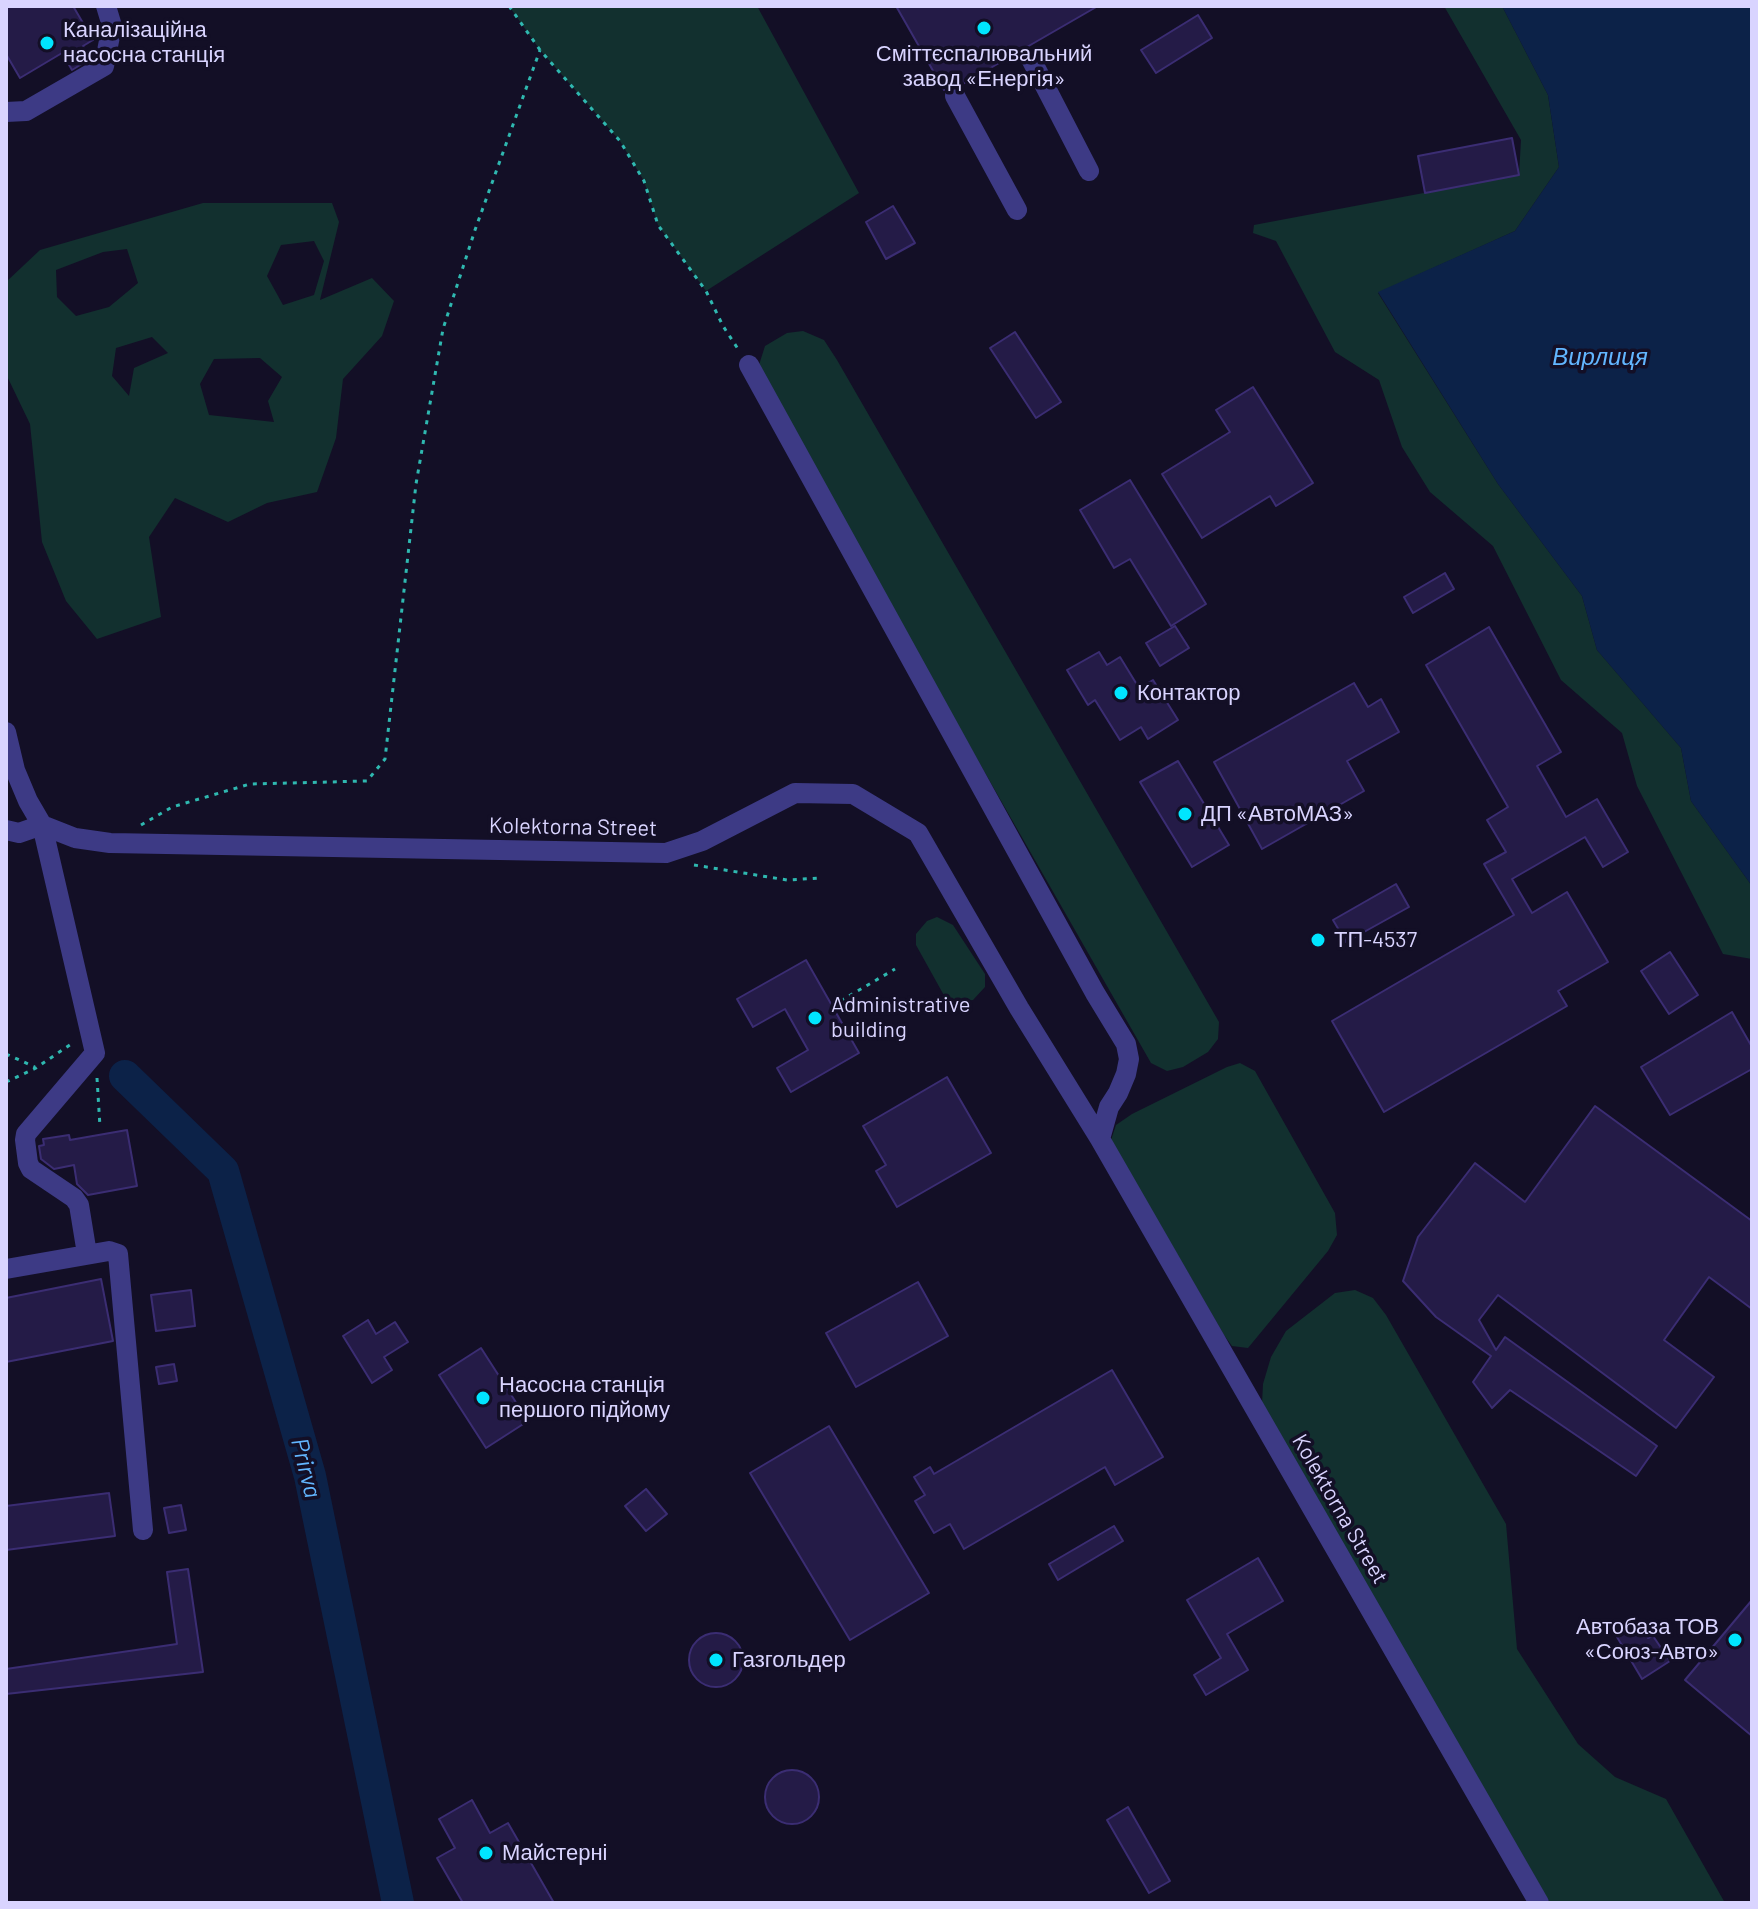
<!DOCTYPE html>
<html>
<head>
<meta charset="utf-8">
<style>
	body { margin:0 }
	#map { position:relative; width:1758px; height:1909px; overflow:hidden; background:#130f26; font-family:Barlow,sans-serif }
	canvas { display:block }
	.frame { position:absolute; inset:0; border:8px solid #d9d4ff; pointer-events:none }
</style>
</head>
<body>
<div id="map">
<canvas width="1758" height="1909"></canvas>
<div class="frame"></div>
</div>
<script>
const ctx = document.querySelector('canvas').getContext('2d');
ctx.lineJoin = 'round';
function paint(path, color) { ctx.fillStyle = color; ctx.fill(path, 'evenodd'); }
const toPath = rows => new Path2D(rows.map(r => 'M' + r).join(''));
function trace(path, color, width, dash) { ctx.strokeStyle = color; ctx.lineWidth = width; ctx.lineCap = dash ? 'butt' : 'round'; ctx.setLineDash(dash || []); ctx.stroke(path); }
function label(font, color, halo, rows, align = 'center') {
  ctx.font = font + ' Barlow,sans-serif'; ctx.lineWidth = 7; ctx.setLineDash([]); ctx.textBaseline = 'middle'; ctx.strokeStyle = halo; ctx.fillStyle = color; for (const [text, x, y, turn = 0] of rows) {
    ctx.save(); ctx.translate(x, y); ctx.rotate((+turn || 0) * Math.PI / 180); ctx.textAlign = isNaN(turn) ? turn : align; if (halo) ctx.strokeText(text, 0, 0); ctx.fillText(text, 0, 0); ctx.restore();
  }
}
const green = toPath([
	[509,6,757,6,859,193,706,291,658,225,644,181,620,141,540,50],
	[1444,6,1502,6,1548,95,1559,167,1515,231,1378,293,1498,484,1582,596,1597,650,1681,748,1691,801,1752,886,1752,959,1723,954,1637,786,1622,733,1561,680,1493,546,1430,492,1402,447,1379,380,1335,352,1276,241,1253,233,1254,225,1519,175,1521,140],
	[203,203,332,203,339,222,320,300,372,278,394,301,382,336,343,379,336,438,317,492,267,503,228,522,175,498,149,537,161,617,97,639,66,601,42,542,30,424,6,374,6,282,40,250],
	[314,241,324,261,314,295,283,305,267,276,281,245],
	[127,249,138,283,109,307,76,316,57,297,56,270,103,252],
	[152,337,168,353,134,368,129,396,112,376,116,348],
	[260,358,282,377,268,401,274,422,209,415,200,384,214,359],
	[803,331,824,340,837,360,1219,1022,1218,1039,1208,1052,1183,1067,1167,1071,1151,1063,773,402,759,365,765,346,787,333],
	[937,917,953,925,985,974,985,987,973,1000,955,1002,946,999,916,945,916,934,927,921],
	[1240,1063,1255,1071,1335,1213,1337,1235,1328,1251,1248,1348,1232,1346,1224,1335,1111,1140,1116,1125,1132,1114,1227,1067],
	[1355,1290,1373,1298,1386,1315,1506,1524,1517,1649,1578,1744,1615,1777,1666,1799,1725,1903,1550,1903,1262,1404,1263,1384,1271,1357,1286,1331,1335,1293]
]);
const water = toPath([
	[1502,6,1752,6,1752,886,1691,801,1681,748,1597,650,1582,596,1498,484,1378,292,1515,231,1559,167,1548,95]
]);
const river = toPath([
	[125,1076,223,1171,310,1476,398,1903]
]);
const building = toPath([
	[6,6,73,6,93,40,83,46,90,59,72,70,62,53,20,78,6,54,6,6],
	[896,6,1098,6,961,85,950,84,944,90,896,6],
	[1198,15,1212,38,1156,73,1141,50,1198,15],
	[1512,138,1519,175,1425,193,1418,156,1512,138],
	[893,206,915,243,886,259,866,222,893,206],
	[1015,332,1061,402,1036,418,990,348,1015,332],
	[1253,387,1313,483,1276,506,1270,496,1202,538,1162,474,1230,432,1216,410,1253,387],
	[1130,480,1206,604,1171,626,1130,559,1114,568,1080,510,1130,480],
	[1445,573,1454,589,1413,613,1404,597,1445,573],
	[1175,626,1189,648,1160,666,1146,643,1175,626],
	[1489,627,1561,752,1537,766,1566,817,1597,799,1628,852,1603,867,1585,837,1512,879,1532,913,1567,892,1608,962,1558,991,1567,1006,1384,1112,1332,1021,1514,915,1484,864,1506,852,1487,820,1508,807,1426,665,1489,627],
	[1099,652,1107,665,1120,657,1139,688,1153,680,1178,720,1148,739,1141,727,1120,740,1095,700,1088,705,1067,670,1099,652],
	[1354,683,1368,707,1381,699,1399,732,1347,761,1364,791,1262,849,1214,762,1354,683],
	[1178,761,1229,845,1192,867,1140,782,1178,761],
	[1396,884,1409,907,1346,942,1333,920,1396,884],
	[1670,952,1698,995,1669,1014,1641,971,1670,952],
	[806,960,859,1053,791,1092,777,1068,808,1050,785,1009,753,1027,737,999,806,960],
	[1732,1012,1752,1047,1752,1069,1670,1115,1641,1067,1732,1012],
	[947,1077,991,1153,897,1207,876,1171,886,1165,863,1126,947,1077],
	[1595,1106,1752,1221,1752,1309,1709,1277,1664,1340,1714,1377,1676,1428,1498,1295,1479,1320,1496,1350,1505,1337,1657,1446,1636,1476,1510,1390,1492,1408,1473,1382,1491,1356,1436,1317,1403,1281,1418,1237,1475,1163,1525,1202,1595,1106],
	[127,1130,137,1186,88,1195,77,1184,74,1165,54,1169,41,1159,39,1146,44,1145,43,1139,69,1135,70,1140,127,1130],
	[101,1279,113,1341,6,1362,6,1298,101,1279],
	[918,1282,948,1336,856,1387,826,1333,918,1282],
	[191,1290,195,1326,156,1331,151,1295,191,1290],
	[368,1320,376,1334,395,1322,408,1342,384,1357,392,1370,372,1383,343,1336,368,1320],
	[481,1348,528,1421,486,1448,439,1375,481,1348],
	[174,1364,177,1381,159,1384,156,1367,174,1364],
	[1112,1370,1163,1457,1115,1485,1105,1467,964,1549,950,1524,934,1533,915,1501,925,1495,914,1477,930,1467,934,1474,1112,1370],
	[829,1426,929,1593,850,1640,750,1473,829,1426],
	[646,1489,667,1514,646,1531,625,1506,646,1489],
	[109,1493,115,1536,6,1550,6,1506,109,1493],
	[181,1505,186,1530,169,1533,164,1508,181,1505],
	[1114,1526,1123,1541,1058,1580,1049,1564,1114,1526],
	[1258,1558,1283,1601,1227,1634,1248,1670,1206,1695,1194,1675,1221,1658,1187,1600,1258,1558],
	[188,1569,203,1672,6,1694,6,1669,177,1644,167,1572,188,1569],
	[1752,1600,1752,1736,1685,1680,1752,1600],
	[1638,1622,1648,1638,1653,1636,1670,1661,1642,1679,1617,1637,1638,1622],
	'689 1660a27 27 0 1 1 54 0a27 27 0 1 1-54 0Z',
	'765 1797a27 27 0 1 1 54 0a27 27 0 1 1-54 0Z',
	[472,1800,490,1833,508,1823,554,1903,463,1903,437,1858,455,1848,439,1819,472,1800],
	[1128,1807,1170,1881,1149,1893,1107,1820,1128,1807]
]);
const path = toPath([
	[509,6,540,50,620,141,644,181,658,225,706,291,723,326,738,349],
	[141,825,172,807,250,784,367,781,385,759,416,484,443,329,475,230,540,50],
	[694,865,787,880,821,878],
	[832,1006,895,969],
	[6,1054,35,1067],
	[97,1078,100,1127],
	[6,1082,36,1068,74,1042]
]);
const minor = toPath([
	[1031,59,1089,171],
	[955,96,1017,210],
	[6,112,26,111,104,66,112,26,106,6],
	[749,365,1095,993,1126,1044,1129,1059,1126,1074,1118,1093,1109,1107,1100,1139,1539,1903],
	[6,732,15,770,28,801,42,825,95,1053,26,1134,25,1140,28,1163,31,1169,74,1198,79,1205,87,1254],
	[42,825,75,838,110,843,666,853,702,841,795,793,853,794,918,833,1019,1008,1100,1139],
	[6,830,19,833,42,825],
	[6,1269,109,1251,118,1254,143,1530]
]);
const markers = [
	[984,28,8,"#00e5ff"],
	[47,43,8,"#00e5ff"],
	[1121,693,8,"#00e5ff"],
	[1185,814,8,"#00e5ff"],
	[1318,940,8,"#00e5ff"],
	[815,1018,8,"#00e5ff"],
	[483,1398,8,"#00e5ff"],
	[1735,1640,8,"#00e5ff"],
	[716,1660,8,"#00e5ff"],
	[486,1853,8,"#00e5ff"]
];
const poiNames = [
	["Каналізаційна",63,30],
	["насосна станція",63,55],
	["Сміттєспалювальний",984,54,"center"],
	["завод «Енергія»",984,79,"center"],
	["Контактор",1137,693],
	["ДП «АвтоМАЗ»",1201,814],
	["ТП-4537",1334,940],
	["Administrative",831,1005],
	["building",831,1030],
	["Насосна станція",499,1385],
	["першого підйому",499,1410],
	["Автобаза ТОВ",1719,1627,"right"],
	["«Союз-Авто»",1719,1652,"right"],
	["Газгольдер",732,1660],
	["Майстерні",502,1853]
];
const streetNames = [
	["Kolektorna Street",573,827,1],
	["Kolektorna Street",1340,1509,60]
];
const waterNames = [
	["Вирлиця",1600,357],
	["Prirva",306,1468,76]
];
paint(green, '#12302f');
paint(water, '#0c2248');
trace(river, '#0c2248', 32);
paint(building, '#241b47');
trace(building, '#3b2d73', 2);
trace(path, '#2fb8b0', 3, [4, 6]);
trace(minor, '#3d3a85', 20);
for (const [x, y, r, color] of markers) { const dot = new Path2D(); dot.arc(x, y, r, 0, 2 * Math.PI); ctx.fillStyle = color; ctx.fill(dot); trace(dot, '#130f26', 3); }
label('22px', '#d9d4ff', '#130f26', poiNames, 'left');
label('22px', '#d9d4ff', '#130f26', streetNames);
label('italic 24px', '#62b6ff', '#130f26', waterNames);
</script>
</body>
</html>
